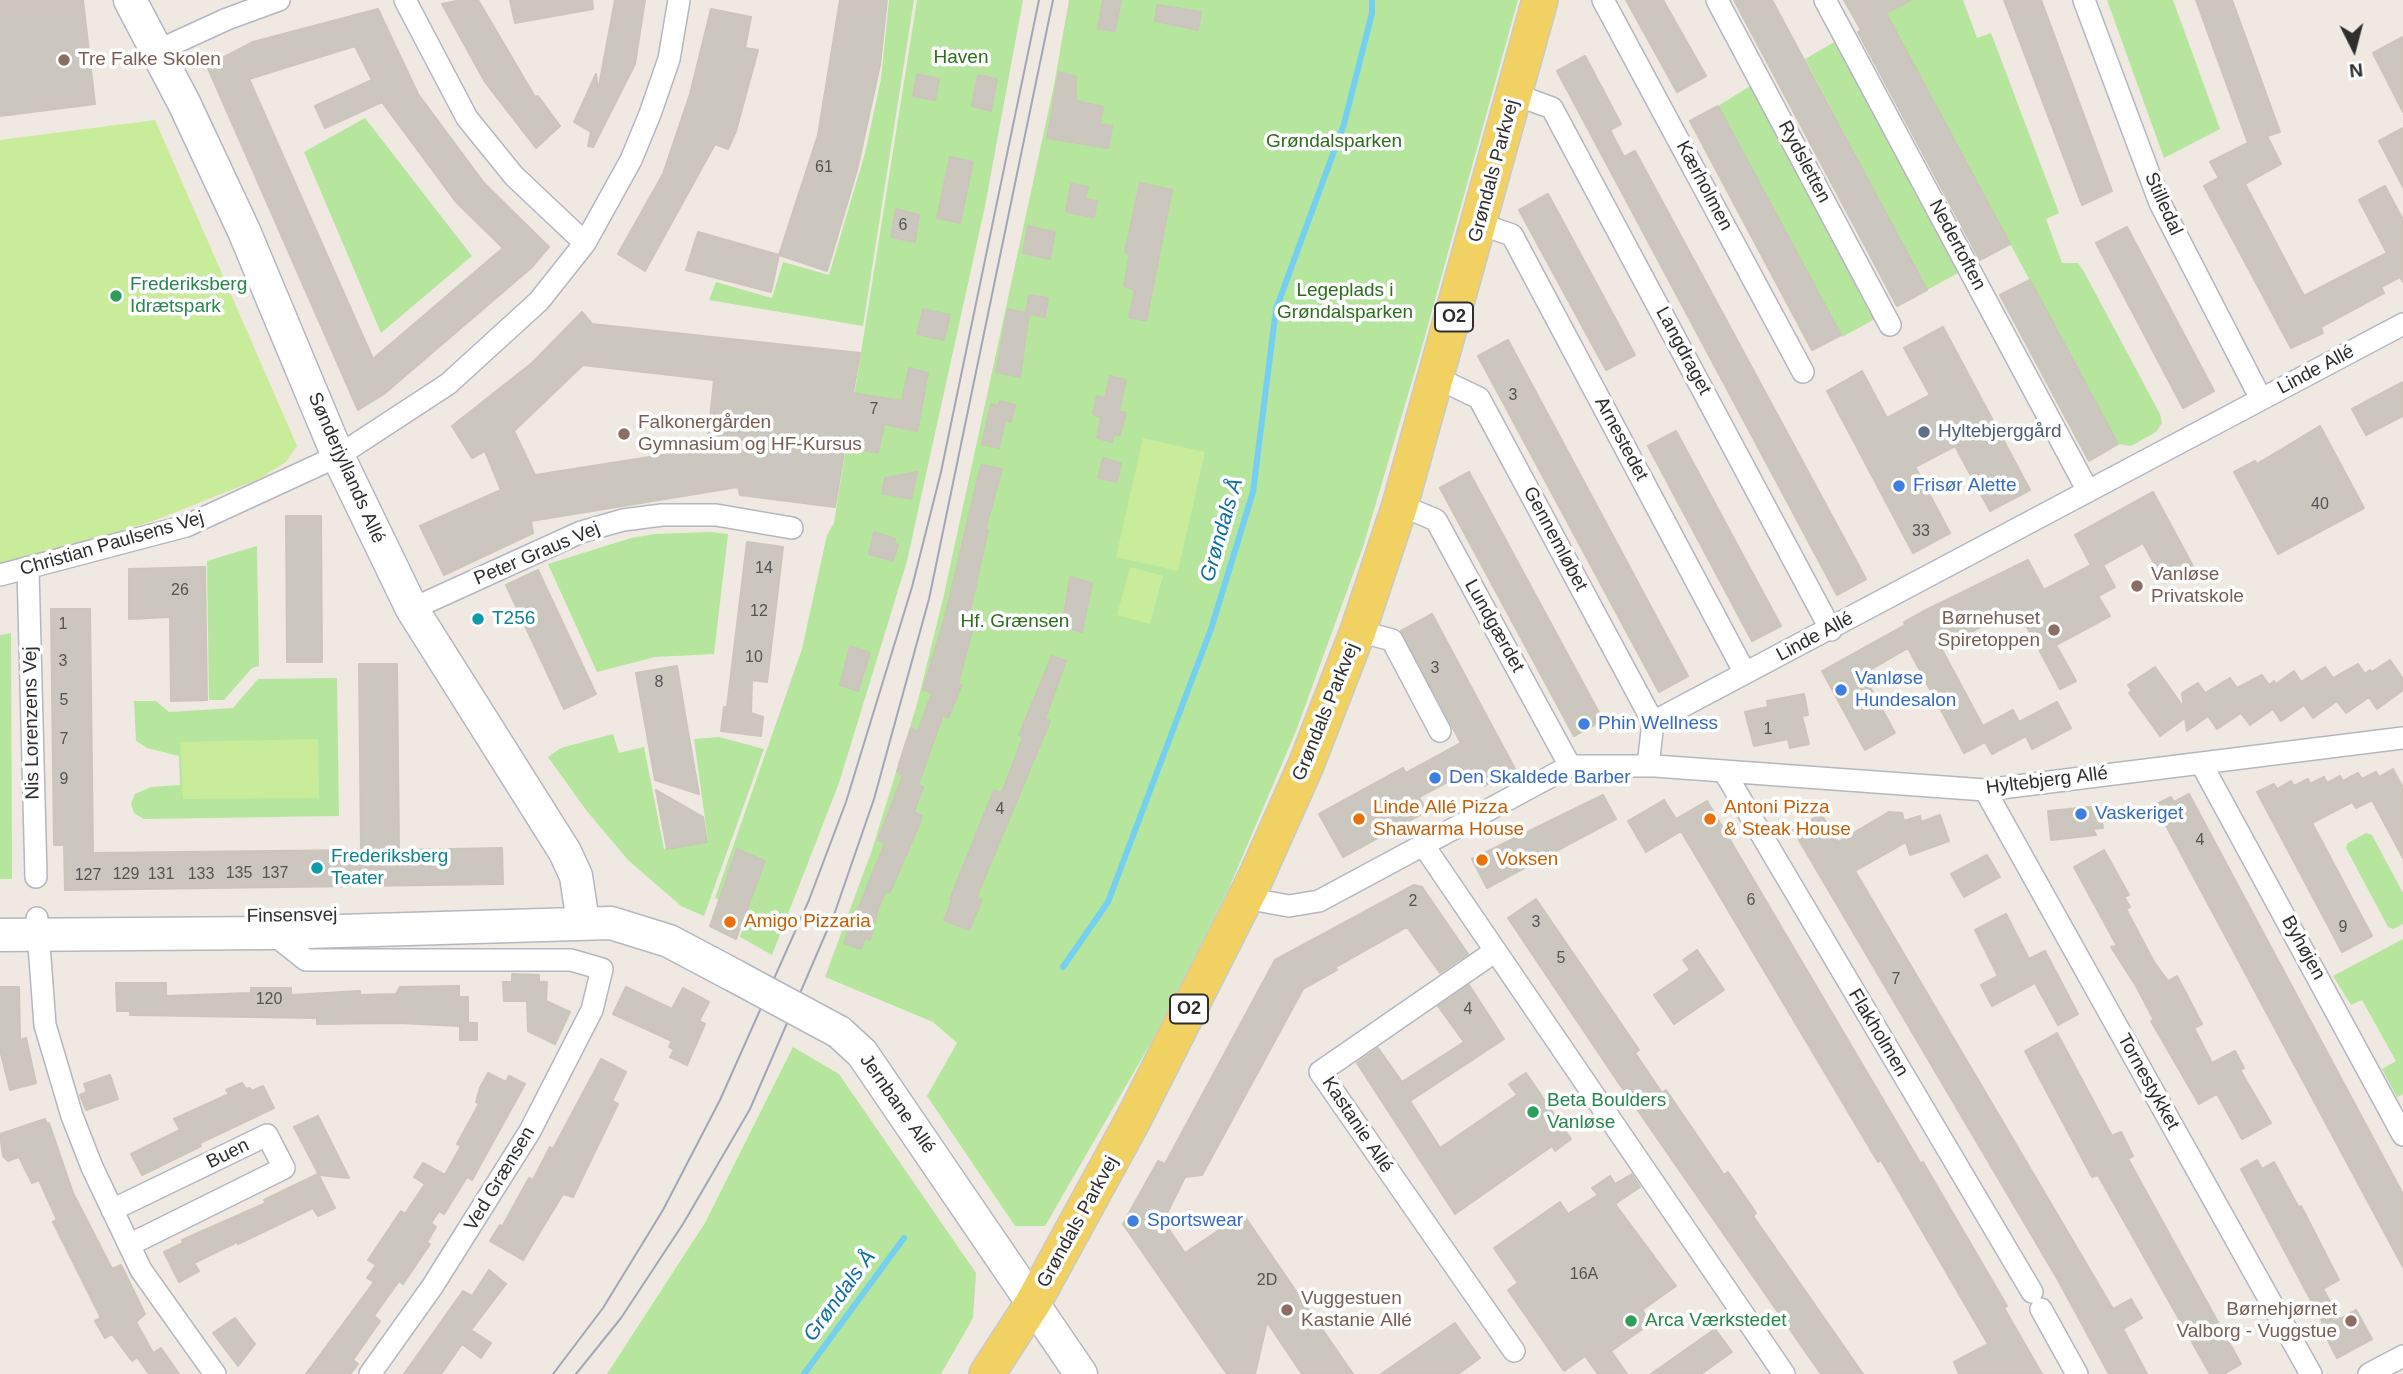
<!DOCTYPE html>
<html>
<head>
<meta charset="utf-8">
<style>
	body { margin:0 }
	#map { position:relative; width:2403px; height:1374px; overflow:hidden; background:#efe9e1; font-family:Arial,sans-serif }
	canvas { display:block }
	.north { position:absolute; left:2319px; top:14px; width:70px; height:70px; -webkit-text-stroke:5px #fff; paint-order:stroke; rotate:174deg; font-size:19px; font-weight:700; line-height:28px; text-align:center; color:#2e2e2e }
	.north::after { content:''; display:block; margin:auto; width:24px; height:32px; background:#2e2e2e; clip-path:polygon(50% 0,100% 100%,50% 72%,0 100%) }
</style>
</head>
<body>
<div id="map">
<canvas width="2403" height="1374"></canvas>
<div class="north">N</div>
</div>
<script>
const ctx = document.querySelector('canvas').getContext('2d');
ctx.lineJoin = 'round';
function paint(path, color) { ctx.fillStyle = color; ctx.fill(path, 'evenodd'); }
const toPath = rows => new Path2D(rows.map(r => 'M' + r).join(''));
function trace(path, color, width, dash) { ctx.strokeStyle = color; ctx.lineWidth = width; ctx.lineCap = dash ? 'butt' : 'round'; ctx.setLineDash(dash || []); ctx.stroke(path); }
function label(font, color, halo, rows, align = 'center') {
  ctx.font = font + ' Arial,sans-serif'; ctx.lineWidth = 7; ctx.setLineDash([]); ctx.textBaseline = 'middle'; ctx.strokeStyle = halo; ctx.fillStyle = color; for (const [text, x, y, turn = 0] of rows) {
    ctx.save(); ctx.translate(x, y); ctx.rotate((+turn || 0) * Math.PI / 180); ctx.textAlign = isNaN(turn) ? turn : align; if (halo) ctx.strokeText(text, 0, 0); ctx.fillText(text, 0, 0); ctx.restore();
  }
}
const green = toPath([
	[889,0,914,0,863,326,709,300,716,282,772,298,783,262,829,275,865,153,881,79],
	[917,0,1023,0,985,206,907,561,839,783,772,955,740,937,749,914,715,898,802,649,827,535,834,523],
	[1069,0,1518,0,1420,354,1363,547,1296,731,1229,888,1153,1039,1045,1226,1015,1226,927,1096,957,1043,933,1022,825,977,872,850,917,704,943,599,1054,85],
	[1911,0,1963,0,1977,38,1991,33,2059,213,2046,219,2062,263,2078,263,2083,270,2160,414,2162,423,2156,432,2131,446,2118,444,1887,15,1887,12],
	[2107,0,2173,0,2220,129,2164,158],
	[1836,41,1958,273,1927,290,1805,59],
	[1750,86,1875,319,1842,337,1718,106],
	[365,118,472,256,381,333,304,152],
	[710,532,728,534,714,654,655,657,597,672,548,564,631,538,655,534],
	[257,546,259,666,252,668,224,700,209,700,207,561],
	[11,633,12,879,0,879,0,635],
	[337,678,339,816,144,819,134,813,131,804,135,794,151,787,180,785,179,756,147,748,136,741,134,701,156,701,169,712,233,708,258,679],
	[613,734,619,753,644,747,664,849,708,841,694,739,719,737,764,749,704,916,681,906,628,860,586,810,548,757,561,748],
	[2366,833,2372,835,2403,893,2403,924,2393,929,2388,927,2346,848,2348,843],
	[2403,939,2403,1094,2397,1097,2382,1069,2396,1061,2362,1000,2351,1005,2333,976],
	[793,1047,839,1074,976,1273,973,1318,941,1374,607,1374,705,1223]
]);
const pitch = toPath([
	[155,120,297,446,286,462,259,479,153,521,69,547,0,564,0,140],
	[1143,438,1205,452,1178,571,1116,557],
	[1130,567,1163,576,1150,624,1117,615],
	[318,739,319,798,183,799,180,742]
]);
const stream = toPath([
	[1063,967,1108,902,1211,629,1253,492,1276,309,1344,124,1372,13,1372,0],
	[804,1374,904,1238]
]);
const building = toPath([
	[0,0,83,0,95,104,0,116,0,0],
	[461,0,478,0,535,97,538,96,560,126,536,148,485,82,442,4,461,0],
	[510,0,592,0,593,9,515,23,510,0],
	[615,0,645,0,635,64,593,147,588,146,591,132,574,122,596,74,598,91,615,0],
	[840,0,887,0,880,65,857,170,827,271,779,255,818,135,840,0],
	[1103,0,1121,0,1115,31,1098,29,1103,0],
	[1626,0,1663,0,1706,76,1677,92,1626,0],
	[1734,0,1772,0,1927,290,1897,306,1734,0],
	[1844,0,1911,0,1886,13,2010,244,1980,260,1858,32,1861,30,1844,0],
	[2004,0,2041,0,2112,191,2082,205,2004,0],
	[2196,0,2232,0,2280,132,2267,136,2281,164,2245,184,2304,296,2387,253,2359,200,2385,186,2403,220,2403,282,2400,277,2381,287,2384,293,2321,327,2323,333,2291,348,2204,186,2219,178,2210,162,2248,143,2196,0],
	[1157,5,1201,12,1198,30,1155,21,1157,5],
	[378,9,418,94,484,183,549,247,531,268,384,394,358,410,207,66,253,42,378,9],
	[355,46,372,80,315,106,325,128,382,102,456,202,503,248,373,359,249,79,355,46],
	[711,9,751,17,745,48,758,50,736,131,728,149,715,144,645,271,618,254,663,174,690,94,711,9],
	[2403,37,2403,112,2373,53,2403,37],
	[1585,56,1621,124,1610,130,1624,157,1635,151,1866,579,1837,595,1557,71,1585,56],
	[1059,72,1076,77,1076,101,1103,107,1100,124,1112,126,1108,148,1047,138,1059,72],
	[917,74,939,79,935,100,913,96,917,74],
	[978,75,997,79,991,111,972,106,978,75],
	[1718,106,1841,335,1812,350,1690,121,1718,106],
	[2403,128,2403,187,2379,141,2403,128],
	[950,157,973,162,960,223,937,218,950,157],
	[1140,183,1172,190,1146,321,1129,317,1135,290,1124,286,1130,253,1125,252,1140,183],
	[1071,184,1088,187,1085,199,1097,201,1094,217,1066,212,1071,184],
	[1548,194,1635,355,1606,370,1519,210,1548,194],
	[896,209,919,215,915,242,891,237,896,209],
	[1028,226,1055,232,1050,259,1023,253,1028,226],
	[2127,227,2214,391,2183,408,2096,243,2127,227],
	[698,232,779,255,771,292,686,270,698,232],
	[2030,280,2118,444,2089,461,2000,295,2030,280],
	[1029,295,1048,298,1045,317,1029,314,1020,377,996,372,1008,309,1026,313,1029,295],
	[923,309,950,315,944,340,917,334,923,309],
	[582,312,592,324,860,353,853,393,902,401,909,368,928,373,917,431,884,424,878,453,845,446,835,507,740,495,738,487,531,521,533,533,444,575,420,526,501,490,485,451,472,458,452,426,532,363,582,312],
	[583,365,714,380,707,448,535,475,514,431,583,365],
	[1943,327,2030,490,1990,511,1955,446,1915,467,1950,533,1913,553,1827,391,1862,371,1887,418,1930,395,1904,348,1943,327],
	[1508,340,1688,676,1659,692,1478,356,1508,340],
	[1110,376,1126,380,1119,411,1126,413,1120,435,1114,434,1112,442,1097,438,1101,417,1093,414,1097,396,1105,398,1110,376],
	[2403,382,2403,416,2366,435,2352,409,2403,382],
	[1000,401,1015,405,1011,422,1005,420,999,448,982,444,991,404,998,406,1000,401],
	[2320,426,2364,508,2278,554,2234,472,2255,461,2257,464,2320,426],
	[1676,431,1781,626,1752,641,1648,446,1676,431],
	[1103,458,1121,463,1117,482,1098,478,1103,458],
	[981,465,1002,469,985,530,988,530,970,611,977,613,958,684,962,685,948,718,943,715,918,785,923,787,914,812,922,816,918,827,890,892,886,891,879,906,870,940,865,938,861,949,844,943,885,843,878,840,903,775,897,772,900,761,911,728,918,731,932,693,923,689,944,621,981,465],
	[917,472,911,499,882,493,885,478,917,472],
	[1469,472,1603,720,1574,736,1440,488,1469,472],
	[2153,492,2194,568,2165,583,2143,543,2103,565,2115,587,2098,596,2110,616,2056,645,2076,681,2060,689,2017,608,1941,648,1983,726,2013,710,2019,722,2057,702,2071,728,2032,749,2026,736,1992,754,1985,742,1964,753,1908,648,1863,674,1895,733,1865,750,1822,671,1905,625,1904,622,1922,612,2028,560,2044,590,2091,565,2075,535,2153,492],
	[286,516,321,516,322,662,287,662,286,516],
	[874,532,895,539,894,543,898,545,893,561,869,554,874,532],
	[747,542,783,547,767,682,752,680,751,713,763,717,761,736,721,731,724,707,727,707,747,542],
	[205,567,207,700,171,701,170,617,129,619,129,569,205,567],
	[538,570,596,694,564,709,506,585,538,570],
	[1070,577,1092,583,1082,632,1062,627,1070,577],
	[51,609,90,609,93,853,361,850,359,664,397,664,399,850,502,848,503,884,65,890,64,845,54,845,51,609],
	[1432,614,1515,769,1484,786,1474,768,1419,797,1427,811,1343,857,1319,814,1403,768,1406,773,1461,743,1401,631,1432,614],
	[850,646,870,653,858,691,840,685,850,646],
	[1052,656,1066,661,1045,719,1050,721,976,898,982,900,969,930,944,920,952,900,950,899,994,790,1002,793,1023,737,1019,735,1052,656],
	[2390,660,2403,679,2403,690,2377,709,2369,697,2346,713,2337,701,2313,718,2304,705,2281,721,2273,709,2250,725,2241,713,2217,729,2208,716,2187,731,2185,718,2160,736,2129,693,2132,691,2128,685,2155,667,2184,708,2182,693,2198,683,2205,693,2230,678,2237,688,2262,675,2269,685,2274,681,2276,684,2294,671,2301,682,2325,667,2333,678,2358,664,2365,674,2370,670,2372,672,2390,660],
	[677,666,687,726,699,794,655,780,636,673,677,666],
	[1804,694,1808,715,1802,716,1809,744,1790,748,1788,739,1754,746,1745,712,1768,707,1767,701,1804,694],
	[2393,769,2403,788,2403,858,2372,800,2356,808,2352,802,2312,823,2372,936,2342,952,2257,792,2274,784,2277,789,2291,781,2294,786,2308,779,2310,784,2324,777,2327,783,2340,776,2343,781,2358,773,2362,779,2376,772,2379,777,2393,769],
	[656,790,703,817,707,842,667,849,656,790],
	[2189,794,2403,1194,2403,1267,2155,805,2171,797,2174,802,2189,794],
	[1603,795,1616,819,1487,888,1472,859,1603,795],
	[1664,800,1676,819,1707,801,1921,1164,1923,1162,2007,1306,2004,1308,2042,1374,1959,1374,1954,1362,1988,1344,1881,1160,1878,1162,1681,831,1646,852,1628,821,1664,800],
	[2100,806,2103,828,2093,829,2096,835,2051,840,2048,811,2100,806],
	[1889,812,1902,813,1904,821,1920,816,1921,822,1940,815,1949,841,1910,855,1906,842,1855,871,2113,1309,2131,1299,2142,1318,2123,1329,2147,1374,2109,1374,2058,1280,1793,830,1821,814,1838,842,1889,812],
	[737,849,765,861,736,939,710,926,737,849],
	[2104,850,2129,895,2124,897,2130,907,2126,909,2154,962,2168,981,2177,976,2202,1024,2194,1028,2212,1063,2235,1051,2244,1068,2240,1070,2271,1123,2242,1139,2217,1094,2199,1104,2151,1021,2154,1020,2136,986,2111,947,2117,946,2074,867,2104,850],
	[1987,855,2000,877,1964,897,1951,874,1987,855],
	[1414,885,1422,887,1468,954,1440,973,1407,927,1336,967,1337,970,1303,989,1202,1175,1185,1177,1163,1221,1185,1253,1243,1214,1353,1374,1302,1374,1267,1322,1255,1374,1227,1374,1123,1224,1158,1161,1165,1164,1275,960,1414,885],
	[1536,899,1639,1050,1635,1053,1662,1093,1666,1090,1724,1175,1728,1172,1756,1213,1753,1216,1863,1374,1821,1374,1616,1079,1508,918,1536,899],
	[2006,914,2029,959,2045,951,2078,1014,2058,1025,2035,983,1992,1006,1981,985,1998,976,1975,930,2006,914],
	[1697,950,1724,990,1674,1024,1654,995,1690,970,1683,960,1697,950],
	[512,974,539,975,539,982,547,982,546,1001,570,1012,555,1044,528,1031,527,1001,504,1001,503,982,512,982,512,974],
	[116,983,166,983,166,996,251,993,251,988,291,988,291,995,360,991,360,995,396,994,400,987,459,986,459,997,468,997,468,1023,477,1023,477,1040,460,1040,460,1026,399,1023,317,1024,317,1018,130,1015,130,1011,117,1011,116,983],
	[1469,985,1504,1039,1410,1101,1440,1148,1517,1095,1509,1084,1526,1073,1571,1139,1555,1151,1552,1146,1455,1214,1357,1063,1378,1048,1402,1082,1464,1042,1438,1006,1469,985],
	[0,987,19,987,20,1040,26,1038,36,1083,10,1090,0,1050,0,987],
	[626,987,672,1009,683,988,709,1002,699,1021,705,1024,687,1065,670,1057,674,1050,669,1047,672,1041,613,1014,626,987],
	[2057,1033,2112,1136,2121,1132,2133,1156,2128,1159,2241,1364,2224,1374,2210,1374,2098,1175,2092,1177,2025,1051,2057,1033],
	[601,1059,626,1072,612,1101,618,1104,573,1197,563,1194,523,1260,490,1241,500,1225,502,1227,529,1178,533,1180,550,1147,553,1149,601,1059],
	[488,1073,506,1082,509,1076,525,1084,472,1180,467,1177,444,1214,439,1211,431,1223,436,1227,427,1242,430,1244,403,1284,399,1281,374,1316,380,1321,353,1360,358,1364,350,1374,306,1374,374,1282,367,1278,376,1265,368,1260,401,1211,405,1214,425,1184,414,1177,423,1163,445,1175,461,1146,457,1144,479,1104,476,1102,480,1088,488,1073],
	[110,1075,118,1099,86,1110,80,1095,87,1092,84,1084,110,1075],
	[242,1083,246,1089,250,1088,252,1091,263,1086,274,1108,200,1143,201,1146,142,1175,131,1154,180,1130,174,1119,229,1094,226,1090,242,1083],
	[318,1116,349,1178,319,1175,294,1127,318,1116],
	[45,1119,47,1124,49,1123,73,1193,112,1269,121,1265,145,1314,136,1322,153,1353,161,1348,179,1374,149,1374,137,1357,132,1361,112,1334,105,1338,95,1321,101,1318,53,1222,57,1220,39,1180,32,1183,19,1157,8,1161,3,1156,0,1134,45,1119],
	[2257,1160,2262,1169,2274,1162,2299,1208,2301,1206,2339,1280,2323,1289,2340,1319,2356,1310,2372,1339,2337,1358,2320,1325,2323,1323,2241,1169,2257,1160],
	[318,1174,335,1208,318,1216,313,1208,238,1244,237,1242,194,1263,199,1271,179,1282,164,1252,183,1243,182,1240,266,1203,264,1200,318,1174],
	[1632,1174,1640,1187,1615,1204,1676,1286,1642,1310,1651,1323,1611,1351,1627,1374,1598,1374,1585,1356,1564,1371,1508,1290,1518,1283,1494,1248,1560,1202,1568,1214,1598,1195,1592,1188,1610,1176,1615,1184,1632,1174],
	[489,1270,506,1284,471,1330,491,1343,481,1358,462,1344,441,1374,404,1374,463,1291,472,1296,489,1270],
	[235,1318,255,1344,238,1366,213,1333,235,1318],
	[1455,1323,1480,1358,1458,1374,1381,1374,1455,1323],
	[1715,1329,1732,1352,1701,1374,1651,1374,1715,1329]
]);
const street = toPath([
	[405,0,467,118,514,176,585,243],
	[1603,0,1803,372],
	[1717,0,1890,325],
	[1825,0,2088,491],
	[2084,0,2160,203,2261,399],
	[157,51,227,19,279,0],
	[1514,94,1552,108,1831,630],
	[1480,224,1512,235,1745,673],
	[1437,378,1479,398,1653,722],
	[1400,505,1436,520,1570,766],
	[28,569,36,877],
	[0,575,186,526,338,456,448,384,539,301,585,243,631,160,650,114,669,59,679,0],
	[412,609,581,532,623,520,662,515,716,515,792,528],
	[1358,631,1392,640,1440,731],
	[2201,763,2403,1135],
	[1648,766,1653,722,2403,324],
	[1725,773,2032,1292],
	[1985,790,2311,1374],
	[1424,846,1784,1374],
	[1245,898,1289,906,1319,901,1570,766,1655,766,1985,790,2403,738],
	[37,918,45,1025,72,1116,92,1167,141,1270,215,1374],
	[272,933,306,960,571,960,602,969,592,1010,530,1131,432,1287,370,1374],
	[1494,952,1320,1072,1514,1351],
	[112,1210,267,1135,284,1168,129,1245],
	[2041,1309,2077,1374],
	[2369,1374,2403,1356]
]);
const secondary = toPath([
	[130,0,184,103,244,231,338,456,412,609,565,852,576,876,583,922],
	[0,935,272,933,611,923,669,941,735,976],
	[839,1032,862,1053,1081,1374]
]);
const primary = toPath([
	[987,1374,1033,1303,1133,1120,1256,877,1306,765,1358,631,1400,505,1540,0]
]);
const tram = toPath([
	[553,1374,603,1308,663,1210,720,1100,809,900,846,802,912,587,941,472,1039,0],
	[576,1374,621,1318,683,1224,750,1109,835,912,874,799,929,599,1053,0]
]);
const secondaryBridge = toPath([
	[735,976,839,1032]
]);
const markers = [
	[64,60,7,"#8d6e63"],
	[116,296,7,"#2e9e5b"],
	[1924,432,7,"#5c6f8a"],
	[624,434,7,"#8d6e63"],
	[1899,486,7,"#3f7fe0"],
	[2137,586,7,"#8d6e63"],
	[478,619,7,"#0f9aa8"],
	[2054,630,7,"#8d6e63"],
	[1841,690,7,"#3f7fe0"],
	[1584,724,7,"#3f7fe0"],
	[1435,778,7,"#3f7fe0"],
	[2081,814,7,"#3f7fe0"],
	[1359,819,7,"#e8710a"],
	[1710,819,7,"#e8710a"],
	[1482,860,7,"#e8710a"],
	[317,868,7,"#0f9aa8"],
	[730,922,7,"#e8710a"],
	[1533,1112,7,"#2e9e5b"],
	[1133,1221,7,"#3f7fe0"],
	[1287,1310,7,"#8d6e63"],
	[1631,1321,7,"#2e9e5b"],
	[2351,1321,7,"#8d6e63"]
];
const numberNames = [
	["61",824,168],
	["6",903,226],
	["3",1513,396],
	["7",874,410],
	["40",2320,505],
	["33",1921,532],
	["14",764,569],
	["26",180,591],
	["12",759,612],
	["1",63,625],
	["10",754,658],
	["3",63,662],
	["3",1435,669],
	["8",659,683],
	["5",64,701],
	["1",1768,730],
	["7",64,740],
	["9",64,780],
	["4",1000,810],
	["4",2200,841],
	["135",239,874],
	["137",275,874],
	["129",126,875],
	["131",161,875],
	["133",201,875],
	["127",88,876],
	["6",1751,901],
	["2",1413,902],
	["3",1536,923],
	["9",2343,928],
	["5",1561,959],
	["7",1896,980],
	["120",269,1000],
	["4",1468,1010],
	["16A",1584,1275],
	["2D",1267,1281]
];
const shields = [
	[1454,317,38],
	[1189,1009,38]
];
const shieldNames = [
	["O2",1454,317],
	["O2",1189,1009]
];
const parkNames = [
	["Haven",961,58],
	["Grøndalsparken",1334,142],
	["Legeplads i",1345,291],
	["Grøndalsparken",1345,313],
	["Hf. Grænsen",1015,622]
];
const educationNames = [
	["Tre Falke Skolen",78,60],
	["Falkonergården",638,423],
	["Gymnasium og HF-Kursus",638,445],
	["Vanløse",2151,575],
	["Privatskole",2151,597],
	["Børnehuset",2040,619,"right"],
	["Spiretoppen",2040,641,"right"],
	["Vuggestuen",1301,1299],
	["Kastanie Allé",1301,1321],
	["Børnehjørnet",2337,1310,"right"],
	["Valborg - Vuggstue",2337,1332,"right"]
];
const streetNames = [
	["Rydsletten",1804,162,62],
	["Grøndals Parkvej",1494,171,-75],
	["Kærholmen",1704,186,62],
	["Stilledal",2163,204,66],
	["Nedertoften",1957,245,62],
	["Langdraget",1683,351,62],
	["Linde Allé",2316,370,-28],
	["Arnestedet",1621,439,62],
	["Sønderjyllands Allé",346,468,66],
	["Gennemløbet",1555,539,62],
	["Christian Paulsens Vej",112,544,-16],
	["Peter Graus Vej",537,554,-23],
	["Lundgærdet",1494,626,61],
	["Linde Allé",1815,637,-28],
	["Grøndals Parkvej",1326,712,-68],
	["Nis Lorenzens Vej",32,723,-91],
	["Hyltebjerg Allé",2047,781,-7],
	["Finsensvej",292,916,-1],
	["Byhøjen",2303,948,61],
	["Flakholmen",1878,1033,59],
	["Tornestykket",2148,1082,61],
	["Jernbane Allé",897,1104,55],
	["Kastanie Allé",1357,1125,56],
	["Buen",228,1154,-26],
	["Ved Grænsen",500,1179,-59],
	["Grøndals Parkvej",1078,1222,-61]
];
const leisureNames = [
	["Frederiksberg",130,285],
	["Idrætspark",130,307],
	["Beta Boulders",1547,1101],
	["Vanløse",1547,1123],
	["Arca Værkstedet",1645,1321]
];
const serviceNames = [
	["Hyltebjerggård",1938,432]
];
const shopNames = [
	["Frisør Alette",1913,486],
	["Vanløse",1855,679],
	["Hundesalon",1855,701],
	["Phin Wellness",1598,724],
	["Den Skaldede Barber",1449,778],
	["Vaskeriget",2095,814],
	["Sportswear",1147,1221]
];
const cultureNames = [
	["T256",492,619],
	["Frederiksberg",331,857],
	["Teater",331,879]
];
const foodNames = [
	["Linde Allé Pizza",1373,808],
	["Shawarma House",1373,830],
	["Antoni Pizza",1724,808],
	["& Steak House",1724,830],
	["Voksen",1496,860],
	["Amigo Pizzaria",744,922]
];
const waterNames = [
	["Grøndals Å",1222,530,-74],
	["Grøndals Å",840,1296,-54]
];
paint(green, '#b6e59e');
paint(pitch, '#c9ec9a');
trace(stream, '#75cff0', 6);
paint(building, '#cbc7bf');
trace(building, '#cbc5ba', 2);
trace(street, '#b4b7c1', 24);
trace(secondary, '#b4b7c1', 35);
trace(primary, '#c9c9c9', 38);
trace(street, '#fff', 21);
trace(secondary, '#fff', 32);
trace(primary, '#f2d163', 35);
trace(tram, '#a3a6b8', 2);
trace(secondaryBridge, '#b4b7c1', 35, []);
trace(secondaryBridge, '#fff', 32);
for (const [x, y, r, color] of markers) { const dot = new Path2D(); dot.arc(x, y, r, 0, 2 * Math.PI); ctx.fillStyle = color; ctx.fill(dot); trace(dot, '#fff', 2.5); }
label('16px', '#555452', null, numberNames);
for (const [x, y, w] of shields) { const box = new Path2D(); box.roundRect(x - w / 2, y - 14.5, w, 29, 5); ctx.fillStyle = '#fff'; ctx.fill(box); trace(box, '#2e2e2e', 2); }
label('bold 18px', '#2e2e2e', null, shieldNames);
label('19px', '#2c6e1b', '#fff', parkNames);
label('19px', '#785e54', '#fff', educationNames, 'left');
label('19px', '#2e2e2e', '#fff', streetNames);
label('19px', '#27864d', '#fff', leisureNames, 'left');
label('19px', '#4e5e75', '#fff', serviceNames, 'left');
label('19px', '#366cbe', '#fff', shopNames, 'left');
label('19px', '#0d838f', '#fff', cultureNames, 'left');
label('19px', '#c56008', '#fff', foodNames, 'left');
label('italic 21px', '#0d6fa3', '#fff', waterNames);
</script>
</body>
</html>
